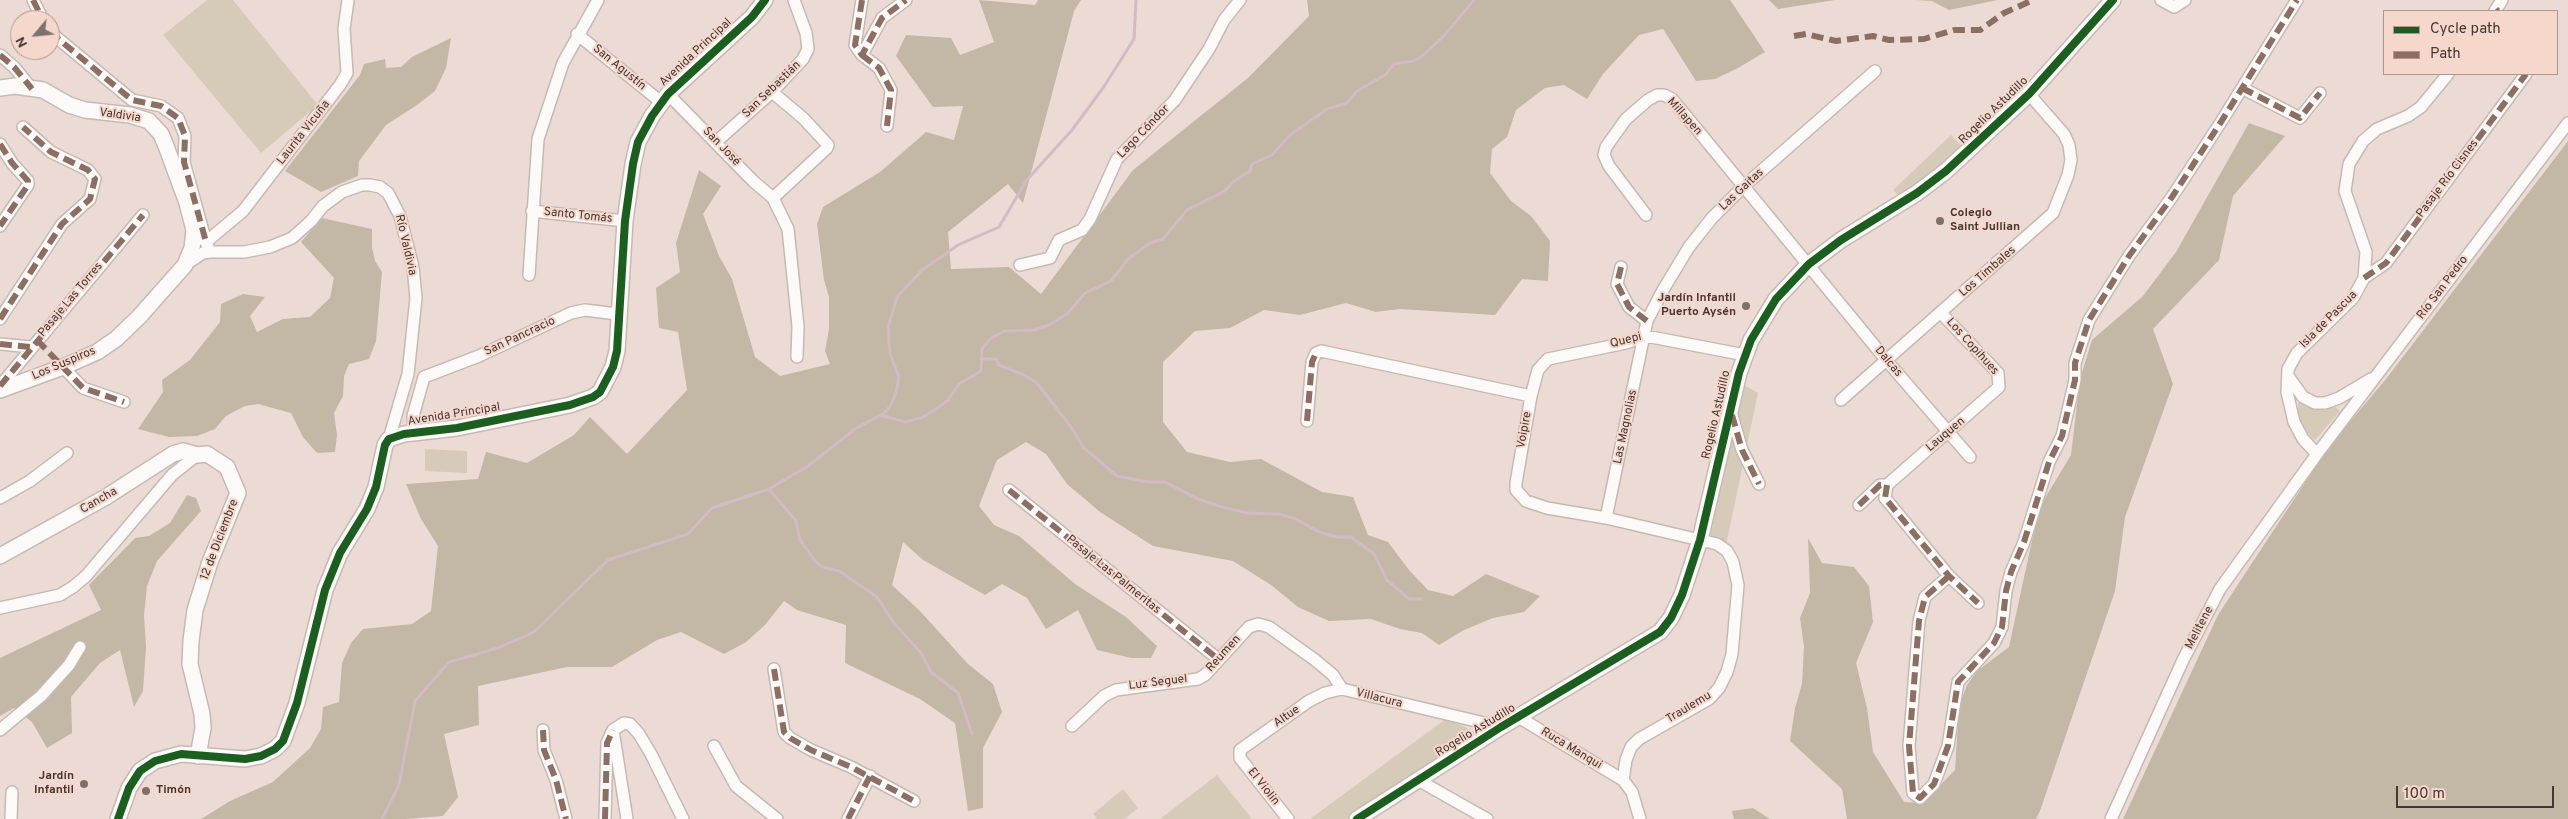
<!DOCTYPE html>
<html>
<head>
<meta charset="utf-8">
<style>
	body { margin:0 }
	#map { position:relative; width:2568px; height:819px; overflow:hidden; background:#ecdbd5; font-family:Overpass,sans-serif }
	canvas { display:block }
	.legend { position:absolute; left:2383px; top:10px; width:175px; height:65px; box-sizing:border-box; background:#f5d7cc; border:1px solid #ae978f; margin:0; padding:6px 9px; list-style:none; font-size:15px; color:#433834 }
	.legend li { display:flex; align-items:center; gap:10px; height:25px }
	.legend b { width:25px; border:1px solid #ae978f }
	.north { position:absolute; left:10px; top:10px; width:50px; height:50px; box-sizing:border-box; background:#f5d7cc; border:1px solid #ae978f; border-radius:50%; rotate:242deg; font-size:14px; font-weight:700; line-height:20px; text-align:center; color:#433834 }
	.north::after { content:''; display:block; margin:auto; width:18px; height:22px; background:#7e716c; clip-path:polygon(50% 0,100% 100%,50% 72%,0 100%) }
	.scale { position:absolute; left:2396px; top:786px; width:158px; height:22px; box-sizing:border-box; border:2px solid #433834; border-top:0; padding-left:6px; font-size:15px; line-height:18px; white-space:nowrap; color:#433834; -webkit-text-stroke:4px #f5d7cc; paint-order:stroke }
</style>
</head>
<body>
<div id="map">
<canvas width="2568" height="819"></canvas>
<ul class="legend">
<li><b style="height:6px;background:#1b5e20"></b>Cycle path</li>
<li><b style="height:6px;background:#8d6e63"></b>Path</li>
</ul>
<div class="north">N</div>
<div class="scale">100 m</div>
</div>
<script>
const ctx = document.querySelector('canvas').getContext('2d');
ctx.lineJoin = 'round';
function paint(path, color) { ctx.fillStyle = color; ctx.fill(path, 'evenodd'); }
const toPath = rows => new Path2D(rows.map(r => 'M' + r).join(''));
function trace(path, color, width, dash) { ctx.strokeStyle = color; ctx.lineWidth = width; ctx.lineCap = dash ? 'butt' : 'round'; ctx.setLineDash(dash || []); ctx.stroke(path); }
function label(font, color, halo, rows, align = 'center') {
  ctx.font = font + ' Overpass,sans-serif'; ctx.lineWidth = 4; ctx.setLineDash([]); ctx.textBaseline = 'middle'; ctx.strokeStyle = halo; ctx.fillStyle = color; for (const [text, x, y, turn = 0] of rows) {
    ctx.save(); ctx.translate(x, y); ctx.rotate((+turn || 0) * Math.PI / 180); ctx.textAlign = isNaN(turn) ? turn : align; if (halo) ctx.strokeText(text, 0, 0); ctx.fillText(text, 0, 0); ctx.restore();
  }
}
const green = toPath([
	[207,0,233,0,318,105,261,153,163,35],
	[1951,135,1964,149,1903,200,1893,190],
	[1744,385,1758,393,1726,545,1710,540,1723,463],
	[2299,400,2317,410,2335,407,2340,411,2315,440,2307,433,2297,413],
	[425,449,467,451,467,473,425,471],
	[1447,718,1476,733,1349,819,1310,819],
	[1217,775,1252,819,1160,819],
	[1123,789,1138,808,1125,819,1097,819,1093,814]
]);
const forest = toPath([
	[979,0,1035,5,1038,0,1081,0,1074,11,1023,203,1008,184,948,232,951,269,1009,267,1041,294,1133,170,1248,78,1309,16,1307,0,1730,0,1765,52,1738,68,1715,79,1696,81,1663,29,1639,35,1603,74,1587,99,1564,85,1545,88,1516,110,1507,137,1492,149,1490,173,1511,201,1531,216,1550,241,1548,281,1522,279,1495,315,1399,309,1376,312,1346,303,1300,315,1264,310,1230,328,1195,331,1163,362,1163,422,1187,452,1230,462,1261,459,1322,492,1353,497,1368,535,1388,542,1409,570,1428,590,1453,596,1486,574,1540,596,1524,612,1493,618,1464,630,1439,645,1422,633,1400,629,1371,619,1329,621,1298,607,1271,585,1233,561,1153,546,1100,512,1067,484,1046,454,1026,442,997,460,979,506,994,525,1019,536,1075,584,1126,617,1157,646,1151,658,1131,658,1097,650,1078,610,1046,629,1027,598,1002,584,985,595,923,560,903,542,892,585,920,611,968,664,993,684,1002,712,983,748,983,808,968,811,955,723,920,699,845,663,846,625,797,610,784,601,765,625,746,642,724,654,681,632,657,640,612,667,567,667,478,686,479,725,444,734,458,797,443,816,406,819,201,819,230,801,273,782,310,748,321,729,323,707,339,702,342,663,351,643,363,629,412,624,431,611,438,546,421,519,406,484,478,479,486,452,527,463,574,435,590,417,627,454,687,390,678,332,659,328,656,288,680,272,676,243,699,170,721,186,703,214,719,256,732,279,755,357,780,376,830,364,825,351,829,329,829,297,824,280,817,224,823,207,880,172,926,132,954,140,963,106,933,107,896,56,906,35,951,38,960,55,994,42],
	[1769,0,1835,0,1778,9],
	[1915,0,1998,0,1949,10,1932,1],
	[451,38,446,68,435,91,417,105,386,125,359,161,358,176,321,192,285,171,360,75,364,64,385,59,386,68,401,67,412,57],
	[2249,123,2285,136,2233,196,2219,260,2153,329,2173,384,2125,517,2115,591,2040,811,2036,819,1847,819,1842,789,1790,741,1795,708,1802,684,1804,646,1800,618,1810,593,1808,538,1822,563,1854,567,1869,586,1873,622,1856,663,1867,708,1873,752,1904,802,1923,803,1955,770,1959,707,1967,685,1977,671,2009,647,2039,508,2071,455,2080,379,2092,340,2143,296,2176,252],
	[2568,141,2568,819,2123,819,2218,615,2252,563,2328,448,2386,379],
	[322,218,372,229,372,247,375,261,382,272,376,341,369,359,349,364,344,376,343,396,334,413,337,435,335,452,317,453,303,437,291,413,258,404,245,406,226,416,215,429,197,436,169,437,138,429,163,392,162,380,190,360,220,322,221,304,243,294,265,297,250,316,257,332,283,319,310,317,330,298,334,278,301,242],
	[187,495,196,498,201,511,157,561,147,586,144,615,146,647,143,691,134,707,120,650,100,663,71,697,72,733,47,748,32,722,14,708,0,716,0,658,101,610,89,585,135,538,149,536,170,523],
	[1753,808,1770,819,1734,819,1732,811]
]);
const stream = toPath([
	[981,359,996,359,999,365,1024,375,1037,383,1071,427,1083,447,1117,476,1148,482,1165,482,1198,499,1222,507,1248,513,1279,514,1296,519,1319,532,1336,537,1351,537,1374,554,1387,580,1409,599,1421,599],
	[880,415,906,422,923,417,935,410,948,400,959,384,981,371,982,349,991,338,1005,331,1034,330,1049,325,1068,313,1085,293,1111,281,1128,259,1150,243,1163,239,1187,210,1225,191,1233,182,1250,171,1252,164,1272,155,1290,135,1327,109,1347,103,1357,91,1385,75,1394,64,1414,61,1422,56,1442,38,1474,0],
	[769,489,796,521,800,540,816,562,823,567,839,571,877,597,894,623,921,653,931,672,958,693,972,734],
	[382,819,399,785,415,701,449,662,498,648,534,632,608,560,688,534,712,508,769,489,808,466,855,429,884,413,891,405,896,393,899,377,890,354,888,327,897,297,922,270,958,245,999,227,1026,181,1072,130,1103,88,1134,39,1136,0]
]);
const minor = toPath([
	[33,0,43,20],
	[862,0,855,45,862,55,882,18,906,0],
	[2161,0,2174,7,2185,0],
	[2495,11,2502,0],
	[50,32,132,100,161,106,178,118,185,136,184,162,206,242,243,211,340,85,347,73,344,29,348,0],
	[577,34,661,102],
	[0,55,14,67,32,89],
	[862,55,879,68,891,90,887,126],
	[2242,88,2300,118,2320,93],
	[772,92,803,118,828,145,827,148,773,198,788,229,798,326,797,357],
	[668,94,753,181,773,198],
	[716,142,772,92,803,59,808,49,806,33,794,0],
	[0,144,12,163,28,181,28,185,0,226],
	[532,211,625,221],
	[1646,215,1609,166,1604,155,1606,147,1626,119,1648,100,1657,95,1664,95,1672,99,1887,361,1970,457],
	[201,237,206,242,210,252,244,252,270,247,292,238,311,221,323,206,342,192,362,185,370,185,380,187,388,193,400,216,413,267,416,298,408,374,389,439],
	[185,265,203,253,210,252],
	[1020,265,1050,258,1059,240,1082,230,1090,219,1117,159,1175,100,1209,49,1224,20,1240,0],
	[1621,267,1617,284,1629,307,1647,321],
	[529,275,538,139,563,63,598,0],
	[2364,278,2386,263,2526,74],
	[0,319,62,224,90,199,95,179,88,170,51,152,23,127],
	[0,344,31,347],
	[63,367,83,388,124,402],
	[2288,376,2303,397,2315,403,2325,403,2339,398,2371,379],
	[0,386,143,215],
	[1531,396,1538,370,1548,359,1626,343,1646,336,1745,355],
	[1841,400,2053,213,2068,175,2071,160,2069,145,2064,134,2029,94],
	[1731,412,1742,450,1759,484],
	[1307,421,1312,362,1316,353,1321,351,1531,396,1516,483,1516,490,1526,501,1547,508,1606,518,1700,540,1717,544,1727,551,1733,562,1738,585,1732,654,1727,672,1719,688,1709,699,1639,739,1631,747,1626,760,1623,780],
	[414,434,413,416,424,377,479,356,571,313,585,310,617,314],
	[2317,454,2303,439,2294,422,2287,392,2288,369,2297,353,2353,298,2364,278,2366,252,2345,191,2349,164,2363,141,2377,129,2408,116,2421,107,2448,74],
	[1887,485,1999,387,1998,373,1941,313],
	[1887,485,1885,498,1949,576,1978,603],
	[1009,490,1218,659],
	[0,498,30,481,67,453],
	[1859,505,1880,485,1887,485],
	[1606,518,1647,321,1663,290,1689,247,1712,218,1743,187,1875,71],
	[1949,576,1925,597,1919,621,1909,746,1913,793,1920,798,1934,784,1948,746,1958,682,1994,643,2002,627,2006,591,2011,572,2024,542,2049,462,2062,436,2075,380,2075,363,2089,320,2129,256,2172,197,2221,122,2297,0],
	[0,608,60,595,73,587,86,576,172,475,197,455],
	[774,669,784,732,790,738,811,750,851,767,914,801],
	[1520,718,1623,780,1632,792,1640,819],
	[1072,726,1104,696,1116,690,1198,679,1205,675,1249,627,1258,624,1269,627,1315,660,1333,675,1342,689,1501,727],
	[0,730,41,696,69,665,80,647],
	[543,730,544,750,556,780,566,819],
	[714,746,736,786,777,819],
	[1418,780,1487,819],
	[11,819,12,792],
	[605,819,607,743,612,732],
	[627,819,613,730,624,723,630,724,639,734,651,754,683,819],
	[848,819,870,776],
	[1288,819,1240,758,1240,750,1309,701,1325,693,1342,689],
	[2111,819,2183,660,2220,589,2317,454,2568,123]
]);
const tertiary = toPath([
	[0,88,15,86,43,90,69,105,85,110,130,115,149,121,161,134,166,146,187,203,194,230,192,248,185,265,139,317,116,339,97,352,63,367,0,390],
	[0,556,106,497,173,454,183,451,197,455,207,454,227,467,238,493,210,562,195,610,191,641,190,664,202,714,203,728,198,756],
	[118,819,129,788,140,771,155,761,181,754,245,759,261,756,275,749,283,741,297,703,325,590,340,553,367,509,376,487,385,445,389,439,404,434,457,428,570,405,593,397,600,392,613,367,617,351,625,221,633,164,638,142,652,116,668,94,752,17,765,0],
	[1357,819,1501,727,1660,632,1671,618,1682,595,1700,540,1739,373,1751,340,1776,299,1809,264,1841,240,1917,193,1946,171,2029,94,2113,0]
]);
const quiet = toPath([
	[33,0,43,20],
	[862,0,855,45,862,55,882,18,906,0],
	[2496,9,2498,11],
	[50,32,132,100,161,106,178,118,185,136,184,162,206,242],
	[1794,36,1806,34,1836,41,1873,36,1889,40,1924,39,1954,30,1980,30,2004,13,2033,0],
	[0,55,14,67,32,89],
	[862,55,879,68,891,90,887,126],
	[2242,88,2300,118,2320,93],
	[0,144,12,163,28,181,28,185,0,226],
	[1621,267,1617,284,1629,307,1647,321],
	[2364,278,2386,263,2526,74],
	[0,319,62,224,90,199,95,179,88,170,51,152,23,127],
	[37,340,83,388,124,402],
	[0,344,31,347],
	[0,386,143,215],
	[1732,415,1742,450,1759,484],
	[1307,421,1312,362,1316,353],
	[1009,490,1218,659],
	[1859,505,1880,485,1887,485,1885,498,1949,576,1978,603],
	[1949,576,1925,597,1919,621,1909,746,1913,793,1920,798,1934,784,1948,746,1958,682,1994,643,2002,627,2006,591,2011,572,2024,542,2049,462,2062,436,2075,380,2075,363,2089,320,2129,256,2172,197,2221,122,2297,0],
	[774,669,784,732,790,738,811,750,851,767,914,801],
	[543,730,544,750,556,780,566,819],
	[605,819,607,743,613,730],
	[848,819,870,776]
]);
const cycleway = toPath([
	[118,819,129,788,140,771,155,761,181,754,245,759,261,756,275,749,283,741,297,703,325,590,340,553,367,509,376,487,385,445,389,439,404,434,457,428,570,405,593,397,600,392,613,367,617,351,625,221,633,164,638,142,652,116,668,94,752,17,765,0],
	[1357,819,1501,727,1660,632,1671,618,1682,595,1700,540,1739,373,1751,340,1776,299,1809,264,1841,240,1917,193,1946,171,2029,94,2113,0]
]);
const markers = [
	[1940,221,5,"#7e716c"],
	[1746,306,5,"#7e716c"],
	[84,784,5,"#7e716c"],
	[146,791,5,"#7e716c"]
];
const streetNames = [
	["Avenida Principal",696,53,-43],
	["San Agustín",619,68,39],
	["San Sebastián",772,90,-44],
	["Rogelio Astudillo",1994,111,-44],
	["Valdivia",120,116,8],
	["Millapen",1684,117,48],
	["Lago Cóndor",1144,132,-46],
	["Laurita Vicuña",304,133,-52],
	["San José",721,147,46],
	["Pasaje Río Cisnes",2448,179,-53],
	["Las Gaitas",1742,190,-43],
	["Santo Tomás",578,216,6],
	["Río Valdivia",405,245,77],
	["Los Timbales",1988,272,-41],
	["Río San Pedro",2443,288,-53],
	["Pasaje Las Torres",71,300,-50],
	["Isla de Pascua",2329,320,-45],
	["San Pancracio",520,337,-25],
	["Quepi",1626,341,-14],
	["Los Copihues",1972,347,48],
	["Dalcas",1888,362,50],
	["Los Suspiros",64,364,-23],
	["Avenida Principal",454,415,-9],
	["Rogelio Astudillo",1717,415,-77],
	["Las Magnolias",1626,427,-78],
	["Voipire",1525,430,-80],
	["Lauquen",1946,435,-40],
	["Cancha",99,501,-30],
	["12 de Diciembre",220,540,-69],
	["Pasaje Las Palmeritas",1113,575,39],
	["Melitene",2200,628,-62],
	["Reumen",1224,654,-48],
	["Luz Seguel",1158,683,-7],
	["Villacura",1379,699,14],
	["Traulemu",1689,708,-31],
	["Altue",1287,717,-34],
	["Rogelio Astudillo",1476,731,-31],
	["Ruca Manqui",1571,749,31],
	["El Violin",1263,787,52]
];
const poiNames = [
	["Colegio",1950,214],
	["Saint Jullian",1950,228],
	["Jardín Infantil",1736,299,"right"],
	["Puerto Aysén",1736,313,"right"],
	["Jardín",74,777,"right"],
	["Infantil",74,791,"right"],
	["Timón",156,791]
];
paint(green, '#d5cbb8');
paint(forest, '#c2b8a5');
trace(stream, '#d4bac5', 3);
trace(minor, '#c6b9b4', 14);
trace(tertiary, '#c6b9b4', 18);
trace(minor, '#fcfaf9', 11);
trace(tertiary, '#fcfaf9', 15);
trace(quiet, '#8d6e63', 6, [12, 6]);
trace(cycleway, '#1b5e20', 8);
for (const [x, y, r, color] of markers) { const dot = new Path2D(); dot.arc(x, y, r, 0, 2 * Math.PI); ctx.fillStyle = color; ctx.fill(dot); trace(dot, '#f5d7cc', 2); }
label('12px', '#433834', '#f5d7cc', streetNames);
label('bold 12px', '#433834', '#f5d7cc', poiNames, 'left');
</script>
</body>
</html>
